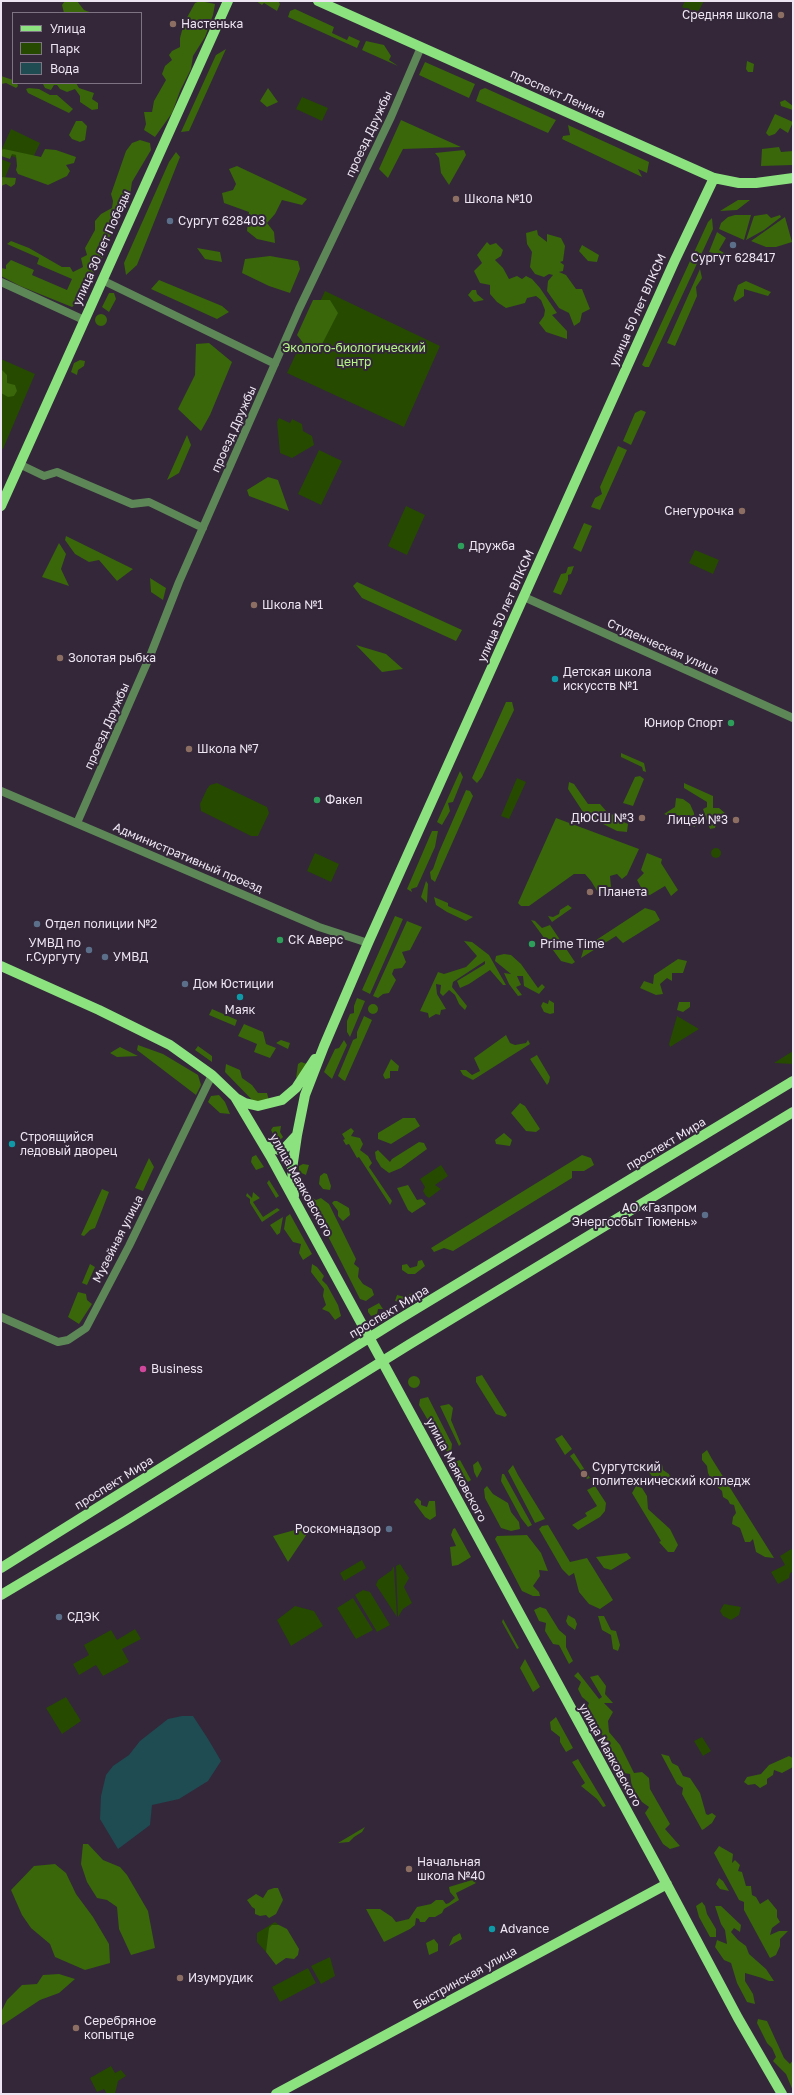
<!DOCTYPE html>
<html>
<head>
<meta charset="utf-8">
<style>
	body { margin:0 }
	#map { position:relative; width:794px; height:2095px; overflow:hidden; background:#332739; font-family:"Golos Text",sans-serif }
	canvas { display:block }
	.frame { position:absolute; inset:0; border:2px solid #ede5f2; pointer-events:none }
	.legend { position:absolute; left:12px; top:12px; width:130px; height:72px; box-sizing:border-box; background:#332739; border:1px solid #7d7383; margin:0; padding:5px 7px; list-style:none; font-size:12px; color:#ede5f2 }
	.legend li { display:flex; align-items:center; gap:8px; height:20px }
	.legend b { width:20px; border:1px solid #7d7383 }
</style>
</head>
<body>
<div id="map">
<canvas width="794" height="2095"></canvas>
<div class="frame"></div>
<ul class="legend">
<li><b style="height:5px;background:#8be27f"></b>Улица</li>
<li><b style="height:11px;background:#264a00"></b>Парк</li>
<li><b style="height:11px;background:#1e4c52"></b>Вода</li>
</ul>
</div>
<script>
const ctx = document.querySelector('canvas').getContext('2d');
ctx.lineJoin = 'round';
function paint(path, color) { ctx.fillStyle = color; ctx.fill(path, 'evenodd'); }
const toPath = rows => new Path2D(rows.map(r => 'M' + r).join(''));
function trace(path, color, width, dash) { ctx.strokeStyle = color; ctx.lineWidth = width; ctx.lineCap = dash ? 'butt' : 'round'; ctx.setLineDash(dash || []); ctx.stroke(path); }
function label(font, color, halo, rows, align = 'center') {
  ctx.font = font + ' "Golos Text",sans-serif'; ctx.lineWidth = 4; ctx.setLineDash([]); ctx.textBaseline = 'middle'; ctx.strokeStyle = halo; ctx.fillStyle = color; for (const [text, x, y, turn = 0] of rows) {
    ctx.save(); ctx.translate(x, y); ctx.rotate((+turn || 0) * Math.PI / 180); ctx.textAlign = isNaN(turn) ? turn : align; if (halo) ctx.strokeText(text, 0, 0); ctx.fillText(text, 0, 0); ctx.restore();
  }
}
const green = toPath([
	[685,1,704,1,697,14,682,7],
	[302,97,328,108,322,121,296,109],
	[11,129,40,143,30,164,1,151],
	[1,159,11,163,5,178,1,176],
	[325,291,440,346,404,427,287,373],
	[1,359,35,374,3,449,1,448],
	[279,418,290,423,292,419,302,424,303,431,312,436,314,445,292,458,280,453,277,422],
	[319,450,342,461,321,505,298,494],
	[406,506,425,515,407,555,388,546],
	[695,550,719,560,713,574,689,563],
	[517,778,526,782,509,819,501,816],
	[217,783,267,807,269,813,258,836,251,836,201,811,200,804,207,789,210,785],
	'711 853a5 5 0 1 1 10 0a5 5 0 1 1-10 0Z',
	[315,853,339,864,331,882,307,871],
	[677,1016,699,1029,670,1047,669,1044],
	[793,1051,793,1064,774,1063],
	[441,1165,448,1176,435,1185,441,1189,429,1198,426,1196,423,1191,425,1187,420,1179],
	[793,1548,793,1572,790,1573,789,1578,778,1584,771,1572,785,1565,780,1556],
	[362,1560,366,1568,344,1581,340,1573],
	[400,1564,409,1578,404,1587,412,1603,403,1609,398,1617,396,1566],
	[393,1567,394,1567,397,1617,376,1585,378,1580,392,1570],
	[363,1590,370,1592,390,1625,377,1632,355,1595],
	[353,1598,373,1630,356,1639,337,1608],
	[724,1604,741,1607,739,1615,731,1620,723,1616,720,1611],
	[295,1606,314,1611,323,1626,291,1646,277,1620],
	[135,1629,141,1639,122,1649,129,1662,103,1676,96,1665,79,1675,73,1664,89,1655,84,1645,111,1630,117,1640],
	[66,1697,81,1721,62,1734,46,1708],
	[702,1737,711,1751,703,1756,694,1741],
	[275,1922,279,1925,279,1930,266,1952,257,1942,257,1933],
	[330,1957,335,1976,321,1984,311,1966],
	[308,1968,316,1983,280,2002,272,1987],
	[111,2066,115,2073,121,2070,126,2076,118,2081,115,2094,107,2094,104,2089,97,2092,90,2078]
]);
const forest = toPath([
	[65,1,77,1,84,10,92,13,64,13,62,5],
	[200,1,215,4,213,15,205,37,193,56,191,69,180,91,172,113,155,137,144,130,146,124,144,112,152,112,154,101,166,80,162,74,165,66,172,60,169,55,172,51,180,47,180,38,184,23,195,3],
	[256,1,278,1,280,4,277,11,264,3,262,5],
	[295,9,334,27,332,33,347,40,349,36,360,41,357,48,288,17,290,11],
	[366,41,384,45,391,56,389,60,398,66,362,50],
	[226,49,189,131,181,132,216,55],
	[747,61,754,64,753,72,748,72,746,69],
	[425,62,475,84,469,98,419,75],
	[1,76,13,80,13,83,17,83,18,86,16,88,6,83,1,84],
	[76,83,79,88,94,93,92,99,98,103,98,109,92,110,80,102,80,96,75,89,67,92,60,89,57,85,54,85,51,90,45,88,43,84],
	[29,88,39,89,50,95,57,95,73,109,69,113,28,93,26,89],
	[268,88,278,102,267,107,260,101],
	[485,88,556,120,548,133,476,101,480,90],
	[785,100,793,106,793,110,781,106,780,102],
	[775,114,793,122,788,133,780,128,775,134,769,136,766,133],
	[401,120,461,147,403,149,388,178,379,169],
	[76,121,82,121,87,126,85,140,80,142,72,139,69,135],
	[568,125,649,162,647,173,638,169,642,177,562,139,563,136,570,135],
	[140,140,150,143,151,150,132,182,130,195,118,223,107,241,105,253,91,278,85,297,75,297,77,303,72,307,20,286,1,276,1,268,6,269,6,265,11,260,34,270,32,275,67,290,72,279,37,264,39,258,7,244,11,241,29,248,62,267,70,267,73,272,83,267,81,258,87,255,85,248,95,230,95,221,101,214,112,208,113,201,111,194,126,151,132,143],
	[779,147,781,152,793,151,793,165,761,166,762,149],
	[4,149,41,157,45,149,56,150,76,157,74,163,66,165,70,171,67,176,48,185,18,174,16,170,17,166,16,155,12,154,10,159,1,156,1,150],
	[464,150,466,155,449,185,441,173,439,158,435,153],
	[176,152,180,157,137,265,126,275,124,263,169,162],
	[237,166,307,199,302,205,282,200,275,214,267,223,274,232,275,243,257,239,247,231,249,212,224,203,222,193,233,190,236,184,229,169],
	[1,177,16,178,15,184,11,187,6,184,1,186],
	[738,200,750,200,737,210,720,211],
	[767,214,771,218,780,215,781,217,764,230,746,240,754,216],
	[735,215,751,215,744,240,719,229,721,223,728,217],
	[785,217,792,242,776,247,766,247,751,241],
	[712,218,713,229,649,367,645,367,642,365,708,222],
	[537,230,538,235,547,242,547,234,561,238,565,246,563,261,560,262,564,265,563,271,559,272,566,275,576,289,582,289,590,309,582,313,580,322,574,326,569,313,559,308,547,291,548,281,553,275,549,274,544,277,535,274,530,267,532,252,527,244,526,233],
	[717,232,726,238,719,250,724,253,722,255,709,252],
	[487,242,490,245,496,243,503,250,501,256,495,260,503,268,509,279,517,276,522,279,526,276,532,279,540,288,557,313,552,315,567,331,567,339,546,332,539,323,544,316,545,310,541,300,536,296,527,298,525,303,506,308,497,302,490,294,490,285,480,283,474,271,482,263,477,255],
	[582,245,599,255,597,262,588,261,579,251],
	[197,248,220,252,222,262,205,259],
	[270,256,298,261,300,269,290,293,269,286,242,273,245,259],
	[700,269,702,278,696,287,697,296,675,346,667,343],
	[159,280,222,306,229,312,217,319,151,289],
	[746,281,771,292,768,296,744,289,744,296,735,302,733,299,738,285],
	[472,290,476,290,477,294,484,300,474,302,468,295],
	[109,293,114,293,116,299,109,312,102,307],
	[313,300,330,300,338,313,319,350,308,349,297,335],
	'95 320a6 6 0 1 1 12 0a6 6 0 1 1-12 0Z',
	[209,343,232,362,210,415,201,431,178,409,195,375,196,344],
	[80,360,85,361,84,366,78,370,77,375,71,372,74,363],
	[1,369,7,375,7,383,15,385,17,391,14,396,8,397,1,393],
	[641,410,646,412,631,445,623,441,635,413],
	[187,435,191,445,179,473,167,480],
	[618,446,627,450,600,510,591,507,595,498,602,494,600,487],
	[268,477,278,480,289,511,249,496,247,490],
	[584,523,592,526,581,552,573,548],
	[66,536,133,569,117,581,99,560,89,562,75,554,65,540],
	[59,543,66,554,61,569,69,586,42,577],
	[574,566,571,574,568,575,568,580,561,595,553,592,561,574,566,573,568,567],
	[150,578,166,588,163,600,151,592],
	[357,582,462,630,456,641,362,598,353,586],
	[356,645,386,654,403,669,382,672],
	[506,702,512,702,514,710,482,777,477,783,472,778],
	[621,753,644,763,646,772,643,771,642,767,621,757],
	[460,771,463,777,453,802,448,803,450,811,442,825,437,822],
	[640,776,644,779,633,806,623,803,635,777],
	[569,782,574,784,588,804,600,804,607,812,620,818,619,820,628,824,627,832,617,831,585,815,568,789],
	[684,783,713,796,713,808,719,808,726,814,718,817,715,828,710,829,703,809,707,807,707,802,684,788],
	[466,790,470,791,473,796,435,882,431,879,430,872,433,869,439,852],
	[676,798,683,799,690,804,694,813,695,827,664,814,675,807],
	[556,818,639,849,627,875,622,879,617,874,610,876,611,887,599,894,591,881,585,874,574,874,529,906,521,906,518,903],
	[432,831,438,831,435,847,417,887,411,889,412,892,407,889],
	[647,853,662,859,661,863,678,890,671,896,665,886,650,895,645,895,637,880,644,873,641,870],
	[426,881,428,884,427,903,421,897],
	[434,897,448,903,448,906,473,917,466,921,447,912,436,905],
	[568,905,572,908,552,922,548,916,553,917,559,914,560,910],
	[645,908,655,911,660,920,623,943,616,936,581,958,584,948],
	[395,916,403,919,370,994,362,990],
	[531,920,535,921,542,928,550,925,575,962,572,964,561,961],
	[407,921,422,927,410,950,402,952,406,962,402,968,394,969,392,974,396,980,389,993,383,994,378,998,373,996],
	[464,941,472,942,489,955,506,985,503,985,490,970,469,984,460,988,457,981,485,964,485,961,453,982,452,987,467,1006,465,1010,459,1004,455,995,449,990,443,996,440,993,441,985,436,984,437,994,446,1009,441,1010,440,1015,436,1014,429,1018,428,1013,420,1011,438,972,444,974,466,967,477,956],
	[504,954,511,955,521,964,538,988,542,984,545,987,539,994,524,986,523,976,517,976,521,985,516,987,522,995,518,996,509,984,504,973,511,974,495,961,496,956],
	[678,959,687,961,683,973,672,973,672,981,667,978,660,984,663,994,656,995,640,988,644,981,653,984,654,975],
	[357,998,365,1001,350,1037,347,1032,347,1021,350,1014,354,1013,354,1006],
	[549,1000,554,1003,554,1013,550,1014,544,1012,541,1006,543,1002,548,1004],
	[679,1002,690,1002,690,1007,683,1012,677,1010],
	'368 1009a5 5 0 1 1 10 0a5 5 0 1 1-10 0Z',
	[212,1009,237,1020,235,1026,209,1015],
	[364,1016,372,1020,345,1081,343,1080,338,1076,353,1040,357,1038,357,1032],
	[244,1024,263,1032,266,1044,276,1048,270,1058,254,1052,257,1044,238,1036],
	[506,1035,510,1043,515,1045,526,1043,528,1040,530,1044,473,1080,463,1075,460,1070,466,1070,472,1075,480,1071,474,1058],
	[281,1040,290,1043,288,1049,276,1043],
	[344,1040,347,1045,332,1079,324,1072,335,1049,339,1048],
	[138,1045,163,1054,198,1075,201,1085,196,1095,137,1050],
	[198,1046,212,1056,212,1062,195,1050],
	[120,1047,138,1056,117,1057,110,1053],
	[537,1055,550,1077,549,1082,547,1085,530,1059],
	[391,1059,399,1066,398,1071,390,1071,390,1078,385,1079,383,1075],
	[301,1062,307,1064,303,1073,296,1078,298,1064],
	[226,1064,240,1070,242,1078,252,1085,258,1093,267,1093,269,1101,255,1103,225,1072],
	[219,1095,225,1102,230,1114,220,1113,208,1102,211,1096],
	[520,1103,525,1106,540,1129,536,1132,526,1131,511,1113],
	[403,1118,415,1118,420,1126,391,1144,378,1139,378,1133],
	[281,1126,280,1132,283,1137,279,1141,275,1138,271,1130,273,1127],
	[351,1128,354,1131,351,1136,360,1138,363,1144,360,1150,368,1156,372,1163,369,1167,392,1201,390,1205,359,1157,357,1158,349,1144,346,1145,343,1140,345,1139,342,1134],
	[504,1133,512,1140,510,1146,496,1144,495,1140],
	[419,1142,424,1143,427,1149,401,1168,389,1173,381,1167,376,1159,375,1152,378,1150,390,1162,392,1159],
	[256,1155,264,1167,256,1170,251,1162,252,1157],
	[582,1155,591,1158,594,1165,584,1171,572,1171,572,1178,453,1251,444,1248,434,1252,431,1248],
	[149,1158,154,1167,143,1191,135,1188],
	[303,1164,309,1165,306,1175,299,1172,299,1166],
	[324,1173,327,1174,331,1186,330,1190,323,1189,319,1184,320,1176],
	[269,1180,279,1196,276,1198,267,1183],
	[408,1185,417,1200,422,1199,426,1204,412,1213,408,1210,397,1188],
	[102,1189,109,1192,95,1228,90,1230,84,1236,81,1235],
	[253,1192,260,1198,253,1202,263,1217,277,1208,280,1210,262,1222,250,1203,250,1199,246,1196,247,1193,252,1198],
	[307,1195,316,1200,321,1198,329,1204,356,1259,354,1264,359,1268,358,1277,363,1284,372,1289,374,1295,366,1301,360,1299],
	[334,1201,337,1201,349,1208,350,1215,343,1221,338,1216,338,1211,332,1203],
	[290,1214,312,1254,303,1260,299,1253,301,1244,293,1242,284,1229,286,1217],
	[283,1217,280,1233,277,1235,270,1225],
	[422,1260,425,1266,415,1274,408,1274,402,1270,402,1265,407,1264,410,1268,417,1266,418,1261],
	[90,1264,95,1267,87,1285,82,1283],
	[312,1264,317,1267,324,1276,322,1280,327,1285,338,1305,341,1316,335,1320,329,1312,322,1309,326,1305,323,1296,324,1289,311,1272],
	[78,1292,86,1294,87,1300,92,1304,79,1324,68,1317],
	[412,1293,416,1297,405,1303,395,1301,397,1295,405,1297],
	[379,1303,383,1309,378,1309,377,1314,371,1316,368,1312,368,1309],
	[482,1375,507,1415,505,1417,496,1414,476,1382,476,1377],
	'408 1382a6 6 0 1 1 12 0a6 6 0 1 1-12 0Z',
	[428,1397,452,1444,451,1453,446,1451,419,1405,420,1399],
	[449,1404,453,1408,451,1420,461,1444,459,1446,440,1406],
	[562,1435,572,1449,565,1455,555,1439],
	[707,1450,712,1459,774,1558,765,1557,756,1552,753,1539,750,1542,745,1542,740,1528,732,1524,733,1517,736,1513,734,1505,730,1504,728,1500,723,1497,722,1491,713,1483,708,1473,707,1466,702,1460,702,1454],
	[574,1453,590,1478,587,1479,570,1456],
	[460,1460,471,1480,468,1482,452,1463],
	[478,1461,482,1469,477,1478,474,1472,473,1465],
	[662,1464,663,1470,669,1474,672,1482,665,1484,660,1475,654,1479,649,1472],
	[513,1465,518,1475,545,1519,535,1523,508,1471],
	[502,1474,504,1474,532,1525,528,1527,521,1518,501,1481],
	[487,1486,493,1494,508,1503,511,1512,519,1522,520,1529,511,1531,501,1528,485,1498,484,1489],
	[595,1486,606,1503,605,1511,600,1517,578,1530,572,1525,587,1516,585,1513,597,1506,587,1490],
	[636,1486,642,1488,647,1496,648,1509,670,1529,678,1545,674,1552,668,1552,659,1542,661,1541,632,1493],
	[417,1498,421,1501,421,1505,427,1507,429,1501,435,1501,436,1516,430,1520,425,1517,414,1502],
	[313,1525,288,1562,273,1536],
	[548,1525,570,1562,587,1558,613,1600,600,1609,589,1604,579,1592,574,1573,569,1576,562,1569,539,1529,542,1526],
	[455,1528,471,1557,458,1565,452,1566,450,1547,456,1546,451,1535,453,1529],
	[527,1535,541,1553,548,1571,539,1570,540,1576,533,1586,539,1592,540,1596,533,1596,522,1591,495,1539,497,1536],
	[627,1553,631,1558,611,1570,604,1568,596,1557],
	[540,1607,546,1609,559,1630,566,1636,566,1647,573,1661,569,1664,559,1645,553,1644,545,1631,546,1623,539,1621,534,1610],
	[568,1615,575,1619,577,1624,575,1630,568,1625,566,1621],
	[598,1616,604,1616,611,1630,616,1631,620,1645,618,1651,613,1649,611,1635,602,1630],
	[503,1619,519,1648,517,1649,502,1622],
	[525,1659,540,1687,533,1692,520,1668],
	[578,1672,599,1699,602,1697,590,1677,598,1675,606,1686,605,1694,613,1703,604,1703,613,1712,608,1721,609,1732,620,1745,634,1773,642,1772,649,1778,650,1789,670,1824,665,1829,680,1846,670,1849,663,1844,645,1813,649,1807,642,1802,632,1788,630,1774,624,1773,611,1754,609,1743,601,1734,587,1708,589,1703,582,1697,578,1689,581,1682,574,1676],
	[556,1717,573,1748,566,1752,560,1742,560,1737,551,1730,550,1722],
	[661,1754,669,1756,672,1763,678,1766,683,1776,690,1778,700,1793,706,1814,708,1815,712,1813,716,1816,712,1823,704,1829,702,1830,682,1794,683,1788,677,1784],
	[789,1756,793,1758,793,1767,782,1773,774,1770,773,1775,767,1779,767,1784,760,1788,755,1784,748,1785,744,1782,747,1777,761,1774,769,1765],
	[578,1759,606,1806,603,1807,597,1799,581,1786,585,1783,572,1762],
	[365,1827,362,1832,354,1837,349,1842,338,1843],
	[83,1844,88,1844,103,1860,120,1867,127,1875,148,1911,155,1948,131,1955,119,1929,117,1907,107,1900,97,1898,87,1882,81,1864],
	[719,1846,733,1854,732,1863,735,1860,740,1865,738,1871,742,1872,746,1886,751,1886,752,1895,756,1897,760,1904,768,1899,777,1910,777,1917,780,1922,772,1928,770,1935,779,1931,788,1931,780,1939,780,1946,776,1955,770,1958,744,1910,744,1902,739,1900,714,1853],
	[55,1864,66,1873,76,1894,93,1917,109,1944,110,1963,85,1970,55,1957,50,1944,31,1928,22,1915,11,1890,34,1866],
	[719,1878,723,1881,729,1891,720,1889,716,1884],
	[472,1880,476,1883,456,1893,459,1900,444,1909,442,1913,435,1917,429,1917,425,1922,420,1922,419,1919,416,1918,415,1925,410,1929,384,1942,366,1909,380,1909,392,1917,396,1922,409,1919,417,1907,431,1904,436,1900,443,1900,446,1904,449,1903,455,1898,450,1892,449,1887],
	[274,1888,278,1888,283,1900,276,1914,269,1918,266,1915,260,1916,255,1914,255,1909,252,1907,247,1900,256,1894,263,1898,268,1890],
	[702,1902,705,1906,707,1914,716,1929,716,1937,710,1937,699,1917,696,1906],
	[715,1906,721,1906,741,1925,740,1932,734,1928,731,1932,738,1940,746,1946,749,1954,766,1969,774,1981,769,1981,762,1978,745,1973,745,1981,753,1994,755,2004,747,2002,737,1983,731,1963,724,1960,715,1947,717,1940,727,1944,725,1930,721,1924],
	[272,1925,279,1925,287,1929,299,1949,298,1955,294,1959,286,1958,276,1965,266,1952,269,1928],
	[460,1933,462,1939,449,1946,453,1937],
	[434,1939,438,1944,438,1951,429,1955,426,1943],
	[59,1974,75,1979,59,1993,40,2000,1,2026,2,2010,7,2000,22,1985,37,1984,43,1975],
	[758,2019,767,2021,784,2058,790,2064,793,2060,793,2091,786,2074,773,2061,776,2057,772,2048,767,2043,757,2023]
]);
const water = toPath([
	[182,1716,193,1716,208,1739,221,1761,208,1781,179,1799,152,1805,150,1825,118,1849,100,1819,101,1796,106,1775,113,1766,129,1755,140,1741,168,1719]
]);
const minor = toPath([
	[102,280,275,364],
	[1,282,84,320],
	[19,464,44,476,57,472,132,504,149,502,203,528],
	[524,597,793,718],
	[1,791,319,927,368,943],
	[77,823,150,656,179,582,299,309,391,117,421,47],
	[1,1317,58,1342,68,1340,86,1328,129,1246,212,1075]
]);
const major = toPath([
	[318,1,714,178,739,183,756,183,793,178],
	[1,506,228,1],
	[1,966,99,1010,170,1045,212,1075,235,1097,272,1159,657,1866,738,2018,782,2094],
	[236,1098,245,1103,258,1106,282,1100,296,1088,315,1059],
	[265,1146,279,1150,285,1148,297,1135],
	[294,1196,292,1169,297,1135,305,1095,324,1046,368,943,675,260,714,178],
	[1,1568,396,1321,793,1081],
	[1,1595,125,1521,410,1344,793,1112],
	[276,2094,667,1884]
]);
const markers = [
	[781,15,4,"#8d6e63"],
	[173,24,4,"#8d6e63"],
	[456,199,4,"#8d6e63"],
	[170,221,4,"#5c6f8a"],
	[733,245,4,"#5c6f8a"],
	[742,511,4,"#8d6e63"],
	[461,546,4,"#2e9e5b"],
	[254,605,4,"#8d6e63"],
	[60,658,4,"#8d6e63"],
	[555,679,4,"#0f9aa8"],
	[731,723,4,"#2e9e5b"],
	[189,749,4,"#8d6e63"],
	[317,800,4,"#2e9e5b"],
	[642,818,4,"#8d6e63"],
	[736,820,4,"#8d6e63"],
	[590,892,4,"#8d6e63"],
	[37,924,4,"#5c6f8a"],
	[280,940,4,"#2e9e5b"],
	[532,944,4,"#2e9e5b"],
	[89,950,4,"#5c6f8a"],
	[105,957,4,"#5c6f8a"],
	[185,984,4,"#5c6f8a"],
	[240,997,4,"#0f9aa8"],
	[12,1144,4,"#0f9aa8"],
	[705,1215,4,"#5c6f8a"],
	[143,1369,4,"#d1479c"],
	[584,1474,4,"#8d6e63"],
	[389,1529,4,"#5c6f8a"],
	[59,1617,4,"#5c6f8a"],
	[409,1869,4,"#8d6e63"],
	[492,1929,4,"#0f9aa8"],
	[180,1978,4,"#8d6e63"],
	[76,2028,4,"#8d6e63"]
];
const poiNames = [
	["Средняя школа",773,15,"right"],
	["Настенька",181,24],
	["Школа №10",464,199],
	["Сургут 628403",178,221],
	["Сургут 628417",733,258,"center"],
	["Снегурочка",734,511,"right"],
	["Дружба",469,546],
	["Школа №1",262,605],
	["Золотая рыбка",68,658],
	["Детская школа",563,672],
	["искусств №1",563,686],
	["Юниор Спорт",723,723,"right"],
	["Школа №7",197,749],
	["Факел",325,800],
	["ДЮСШ №3",634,818,"right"],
	["Лицей №3",728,820,"right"],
	["Планета",598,892],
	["Отдел полиции №2",45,924],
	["СК Аверс",288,940],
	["УМВД по",81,943,"right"],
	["г.Сургуту",81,957,"right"],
	["Prime Time",540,944],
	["УМВД",113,957],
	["Дом Юстиции",193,984],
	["Маяк",240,1010,"center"],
	["Строящийся",20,1137],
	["ледовый дворец",20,1151],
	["АО «Газпром",697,1208,"right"],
	["Энергосбыт Тюмень»",697,1222,"right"],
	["Business",151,1369],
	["Сургутский",592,1467],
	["политехнический колледж",592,1481],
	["Роскомнадзор",381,1529,"right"],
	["СДЭК",67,1617],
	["Начальная",417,1862],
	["школа №40",417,1876],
	["Advance",500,1929],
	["Изумрудик",188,1978],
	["Серебряное",84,2021],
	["копытце",84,2035]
];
const streetNames = [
	["проспект Ленина",558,94,24],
	["проезд Дружбы",369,134,-65],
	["улица 30 лет Победы",102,248,-66],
	["улица 50 лет ВЛКСМ",638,310,-66],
	["проезд Дружбы",234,429,-66],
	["улица 50 лет ВЛКСМ",506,606,-66],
	["Студенческая улица",663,647,24],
	["проезд Дружбы",107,726,-66],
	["Административный проезд",188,858,23],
	["проспект Мира",666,1144,-31],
	["улица Маяковского",301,1185,61],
	["Музейная улица",118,1239,-63],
	["проспект Мира",389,1312,-31],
	["улица Маяковского",456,1470,62],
	["проспект Мира",114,1483,-32],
	["улица Маяковского",610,1755,61],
	["Быстринская улица",465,1978,-29]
];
const parkNames = [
	["Эколого-биологический",354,348],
	["центр",354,362]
];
paint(green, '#264a00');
paint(forest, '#39670a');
paint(water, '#1e4c52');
trace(minor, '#5e8758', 8);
trace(major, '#8be27f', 10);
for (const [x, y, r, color] of markers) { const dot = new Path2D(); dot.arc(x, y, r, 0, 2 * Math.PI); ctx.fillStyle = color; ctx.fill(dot); trace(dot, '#332739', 1.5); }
label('12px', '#ede5f2', '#332739', poiNames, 'left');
label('12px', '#ede5f2', '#332739', streetNames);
label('12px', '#b6f788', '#332739', parkNames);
</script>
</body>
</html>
